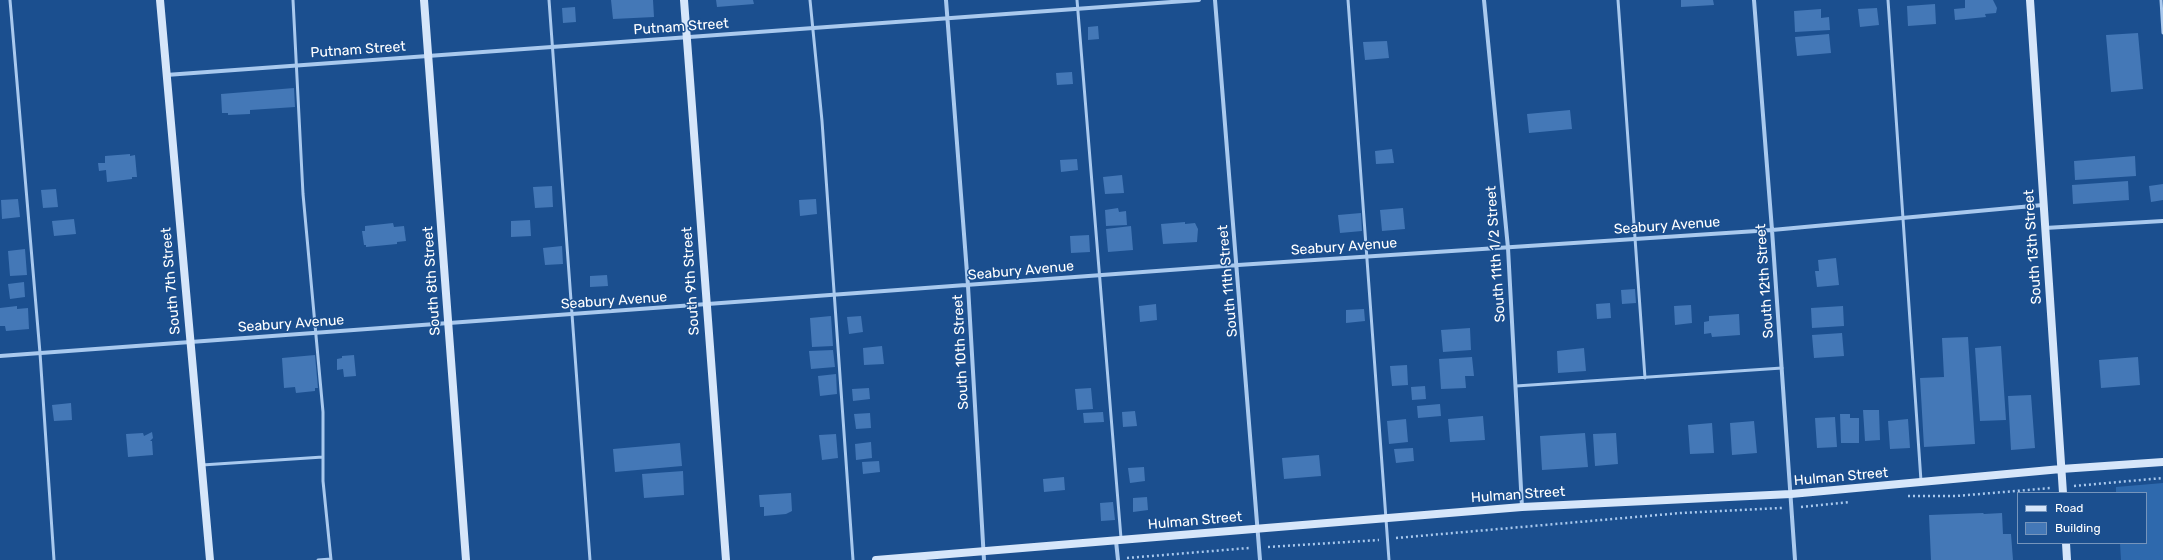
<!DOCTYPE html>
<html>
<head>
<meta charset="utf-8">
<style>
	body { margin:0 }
	#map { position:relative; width:2163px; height:560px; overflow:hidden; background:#1b4f8f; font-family:Rubik,sans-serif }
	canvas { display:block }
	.legend { position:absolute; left:2017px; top:492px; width:130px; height:52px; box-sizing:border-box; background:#1b4f8f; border:1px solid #7695bc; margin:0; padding:5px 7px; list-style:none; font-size:12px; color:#fff }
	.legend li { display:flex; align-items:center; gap:8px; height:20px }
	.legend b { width:20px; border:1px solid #7695bc }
</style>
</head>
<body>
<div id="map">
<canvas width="2163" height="560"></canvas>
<ul class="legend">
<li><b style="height:5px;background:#d6e6fa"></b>Road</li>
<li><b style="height:11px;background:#4478b7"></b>Building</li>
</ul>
</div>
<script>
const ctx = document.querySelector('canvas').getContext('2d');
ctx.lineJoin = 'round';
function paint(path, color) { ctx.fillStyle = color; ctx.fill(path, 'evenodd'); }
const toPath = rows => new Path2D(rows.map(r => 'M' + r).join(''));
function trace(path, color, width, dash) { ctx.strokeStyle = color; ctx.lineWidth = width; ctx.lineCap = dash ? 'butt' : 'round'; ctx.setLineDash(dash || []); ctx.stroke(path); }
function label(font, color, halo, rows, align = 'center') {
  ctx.font = font + ' Rubik,sans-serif'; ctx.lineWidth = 3; ctx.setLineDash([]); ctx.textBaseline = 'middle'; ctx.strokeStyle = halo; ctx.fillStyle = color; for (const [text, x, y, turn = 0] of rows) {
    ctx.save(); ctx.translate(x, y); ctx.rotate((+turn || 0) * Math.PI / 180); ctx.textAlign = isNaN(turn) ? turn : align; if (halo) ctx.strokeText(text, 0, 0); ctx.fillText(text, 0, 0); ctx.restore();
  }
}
const green = toPath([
	[2163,483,2163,560,2121,560,2120,543,2146,543,2146,493,2116,493,2116,487]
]);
const building = toPath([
	[611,0,653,0,654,17,613,19],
	[716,0,753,0,754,4,717,7],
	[1681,0,1713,0,1714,5,1681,7],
	[1965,0,1993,0,1997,8,1996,13,1985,14,1986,17,1955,20,1954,9,1965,8],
	[1935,4,1936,24,1908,26,1907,6],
	[575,7,576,22,563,23,562,8],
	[1877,8,1879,25,1860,27,1858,9],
	[1821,9,1821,18,1829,17,1830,30,1795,32,1794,11],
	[1098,26,1099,39,1088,40,1088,27],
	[2138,33,2143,89,2111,92,2106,35],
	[1829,34,1831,53,1797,56,1795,37],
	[1387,41,1389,58,1365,60,1363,42],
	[1072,72,1073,84,1057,85,1056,73],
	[294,88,295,107,250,110,250,114,228,115,228,113,222,113,221,94],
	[1570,110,1572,129,1529,133,1527,114],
	[1392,149,1394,163,1376,164,1375,151],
	[130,154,130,156,135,155,137,177,132,177,132,179,107,182,106,170,99,171,98,163,105,163,105,156],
	[2135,156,2136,176,2075,180,2074,161],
	[1077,159,1078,170,1061,172,1060,160],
	[1122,175,1124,193,1105,194,1103,177],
	[2128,181,2129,200,2073,204,2072,185],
	[2163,184,2163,200,2151,202,2149,186],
	[552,186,553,207,535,208,533,187],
	[56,189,58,207,43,208,41,190],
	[18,199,20,217,2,219,1,200],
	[816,199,817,214,800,216,799,200],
	[1118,208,1119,212,1126,211,1127,225,1106,226,1105,210],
	[1403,208,1405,229,1382,231,1380,210],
	[1361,213,1362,231,1340,233,1338,215],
	[74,219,76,234,54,236,52,221],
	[530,220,531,236,511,237,511,221],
	[1185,222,1185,224,1195,223,1198,229,1197,242,1163,244,1161,224],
	[393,223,394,227,404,226,406,241,397,242,397,244,366,247,366,245,364,245,362,231,365,231,365,226],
	[1131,226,1133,250,1108,252,1106,229],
	[1089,235,1090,252,1071,253,1070,236],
	[562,246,563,264,545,265,543,248],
	[25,249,27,275,10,276,8,251],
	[1836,258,1839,285,1817,287,1815,271,1819,271,1818,260],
	[607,275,608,286,590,287,590,276],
	[24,282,25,297,10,299,8,284],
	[1635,289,1636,303,1622,304,1621,290],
	[1610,303,1611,318,1597,319,1596,304],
	[1156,304,1157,320,1140,322,1139,306],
	[1691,305,1692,323,1675,325,1674,306],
	[17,306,17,309,28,308,29,329,6,331,5,326,0,326,0,308],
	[1843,306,1844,326,1812,328,1811,308],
	[1364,309,1365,321,1346,323,1346,310],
	[1739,314,1740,335,1712,337,1711,333,1704,334,1704,322,1709,321,1709,316],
	[831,316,833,346,812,347,810,318],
	[861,316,863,332,849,334,847,317],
	[1470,328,1471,350,1443,352,1441,330],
	[1842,333,1844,356,1814,358,1812,335],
	[1968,337,1975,444,1924,447,1920,378,1944,377,1942,338],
	[882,346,884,364,864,365,863,348],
	[2001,346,2006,420,1980,421,1975,348],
	[1584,348,1586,371,1558,373,1557,351],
	[833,350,835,367,811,369,809,351],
	[315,355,318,388,315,388,315,391,296,393,295,387,284,388,282,358],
	[354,355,356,376,344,377,343,369,337,370,337,359,342,358,342,356],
	[1472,357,1474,376,1465,376,1466,388,1441,389,1439,359],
	[2138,357,2140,385,2101,388,2099,360],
	[1407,365,1408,385,1392,386,1390,366],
	[836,374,837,394,820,396,818,376],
	[1425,386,1426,399,1412,400,1411,387],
	[869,388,870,399,853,401,852,389],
	[1091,388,1093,409,1077,410,1075,389],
	[2031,395,2035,448,2011,450,2008,396],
	[71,403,72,420,54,421,52,405],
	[1440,404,1441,416,1418,418,1417,406],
	[1863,410,1879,410,1880,440,1865,441],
	[1135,411,1137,426,1123,427,1122,412],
	[1103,412,1104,422,1084,423,1083,413],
	[870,413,871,428,856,429,854,414],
	[1840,414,1850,414,1850,418,1859,418,1859,443,1841,443],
	[1483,416,1485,440,1450,442,1448,419],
	[1835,417,1837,447,1817,448,1815,418],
	[1406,419,1408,442,1389,444,1387,421],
	[1908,419,1910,448,1890,449,1888,421],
	[1754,421,1757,453,1732,455,1730,423],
	[1712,423,1714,453,1690,454,1688,425],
	[152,432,153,438,150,441,152,441,153,455,128,457,126,434,143,433,144,436],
	[1585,433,1588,467,1542,470,1540,436],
	[1616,433,1618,464,1595,466,1593,434],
	[836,434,838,458,822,460,819,435],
	[871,442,872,458,856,460,855,444],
	[680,443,682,466,615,472,613,449],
	[1413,448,1414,461,1396,463,1394,449],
	[1319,455,1321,476,1284,479,1282,458],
	[879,461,880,472,863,474,862,462],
	[1144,467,1145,481,1130,483,1128,468],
	[683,471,684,495,644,498,642,474],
	[1064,477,1065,490,1044,492,1043,479],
	[791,493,792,511,786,514,764,516,764,507,760,507,759,495],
	[1147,497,1148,510,1133,512,1133,498],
	[1113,502,1115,520,1101,521,1100,503],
	[1983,513,1984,514,2002,513,2003,534,2011,534,2013,560,1931,560,1929,515]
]);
const path = toPath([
	[2074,486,2163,478],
	[1908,496,1956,496,2051,488],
	[1801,507,1850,502],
	[1396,538,1681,513,1782,508],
	[1268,547,1379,540],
	[1127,558,1249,548]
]);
const lane = toPath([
	[10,0,40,353,54,560],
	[293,0,303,194,323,412,323,481,331,560],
	[549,0,590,560],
	[810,0,822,121,853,560],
	[1077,0,1121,538],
	[1348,0,1389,560],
	[1618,0,1645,378],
	[1888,0,1921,481],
	[2161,0,2163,33],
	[1516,386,1782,368],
	[202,465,323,457],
	[318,560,331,559]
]);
const street = toPath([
	[946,0,968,286,984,560],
	[1215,0,1260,560],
	[1484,0,1508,248,1522,507],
	[1754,0,1772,230,1795,560],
	[166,75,1199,0],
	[2045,228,2163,221],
	[0,356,1238,265,1772,230,2043,205],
	[1116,541,1118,560]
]);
const secondary = toPath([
	[160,0,210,560],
	[424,0,466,560],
	[684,0,726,560],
	[2030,0,2063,493],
	[2066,543,2067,560],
	[876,560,1522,507,1791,494,2061,469,2163,462]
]);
const streetNames = [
	["Putnam Street",681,27,-4],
	["Putnam Street",358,50,-4],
	["Seabury Avenue",1667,226,-4],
	["Seabury Avenue",1344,247,-4],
	["South 13th Street",2033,247,-94],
	["South 11th 1/2 Street",1496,254,-94],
	["Seabury Avenue",1021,271,-5],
	["South 7th Street",171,281,-95],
	["South 8th Street",432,281,-94],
	["South 9th Street",691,281,-94],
	["South 11th Street",1228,281,-95],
	["South 12th Street",1765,281,-94],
	["Seabury Avenue",614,301,-4],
	["Seabury Avenue",291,324,-4],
	["South 10th Street",961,352,-93],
	["Hulman Street",1841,477,-5],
	["Hulman Street",1518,495,-4],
	["Hulman Street",1195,521,-5]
];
paint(green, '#2e69ad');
paint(building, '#4478b7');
trace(path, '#a9c9ee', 2.5, [2, 3]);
trace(lane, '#a9c9ee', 3);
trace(street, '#a9c9ee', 4);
trace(secondary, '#d6e6fa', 8);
label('14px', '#fff', '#1b4f8f', streetNames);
</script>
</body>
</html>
